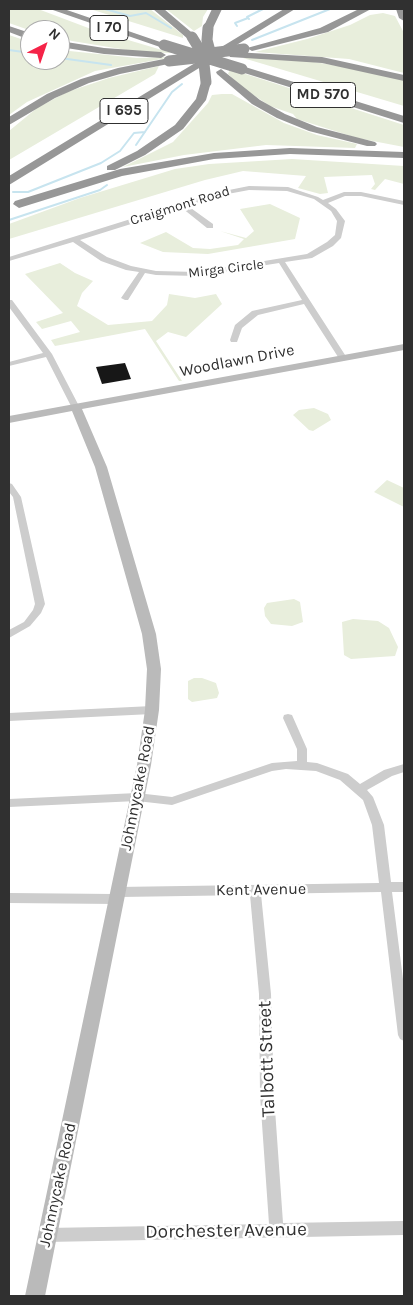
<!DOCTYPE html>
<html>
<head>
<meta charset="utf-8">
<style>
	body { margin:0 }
	#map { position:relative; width:413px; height:1305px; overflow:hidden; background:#fff; font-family:Karla,sans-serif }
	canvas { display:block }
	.frame { position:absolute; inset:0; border:10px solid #303030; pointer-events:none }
	.north { position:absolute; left:20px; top:20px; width:50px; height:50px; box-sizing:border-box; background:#fff; border:1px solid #acacac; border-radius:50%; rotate:41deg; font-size:14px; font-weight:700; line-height:20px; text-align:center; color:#303030 }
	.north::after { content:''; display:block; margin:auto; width:18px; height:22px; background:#f52348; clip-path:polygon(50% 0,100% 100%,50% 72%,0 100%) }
</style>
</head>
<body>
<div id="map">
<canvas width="413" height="1305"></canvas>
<div class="frame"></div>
<div class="north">N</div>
</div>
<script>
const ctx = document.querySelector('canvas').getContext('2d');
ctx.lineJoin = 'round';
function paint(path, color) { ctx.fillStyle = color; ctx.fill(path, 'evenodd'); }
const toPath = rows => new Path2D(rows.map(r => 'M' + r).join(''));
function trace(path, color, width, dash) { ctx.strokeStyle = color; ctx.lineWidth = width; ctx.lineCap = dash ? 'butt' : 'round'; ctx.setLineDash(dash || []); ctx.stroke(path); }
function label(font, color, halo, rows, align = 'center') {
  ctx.font = font + ' Karla,sans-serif'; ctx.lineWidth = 5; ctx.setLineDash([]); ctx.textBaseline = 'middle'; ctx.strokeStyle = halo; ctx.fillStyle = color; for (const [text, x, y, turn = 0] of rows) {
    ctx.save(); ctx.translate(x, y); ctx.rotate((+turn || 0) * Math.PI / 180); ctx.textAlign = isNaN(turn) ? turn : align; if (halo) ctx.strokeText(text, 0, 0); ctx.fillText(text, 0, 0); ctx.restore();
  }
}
const green = toPath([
	[9,9,38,9,91,29,172,53,139,52,72,41,60,38,60,30,26,29,9,23],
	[90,9,150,9,183,35,183,38],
	[166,9,208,9,203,17,202,26,194,31],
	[383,13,395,16,404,33,404,73,349,59,255,52,307,39,350,25,370,15],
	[9,35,30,42,30,60,60,60,60,50,137,58,173,57,95,71,27,102,9,115],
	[249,57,308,61,363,70,404,80,404,106,243,58],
	[159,66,155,74,9,160,9,131,37,108,67,92,109,78],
	[230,69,404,125,404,147,357,138,297,119,293,114,270,106,243,88,228,74],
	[222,94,232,94,284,123,317,135,357,144,355,148,266,145,184,155,123,167,173,142,208,103,212,95],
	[292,159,404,166,404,184,385,179,375,190,371,189,375,184,372,175,324,177,328,193,320,194,298,188,306,176,243,171,205,180,9,239,9,224,80,198,175,169,209,164],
	[270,204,300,218,295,239,208,254,163,252,140,243,166,232,193,248,210,249,238,245,244,239,220,231,246,238,254,231,240,209],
	[60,263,75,273,93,281,82,293,77,306,108,325,152,321,167,305,169,294,195,298,216,294,222,304,186,337,168,332,156,341,182,381,179,381,145,329,55,346,51,340,80,332,71,321,42,329,36,322,63,313,25,274],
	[314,408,328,414,331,420,313,431,309,430,293,415,299,410],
	[387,480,404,488,404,507,374,492],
	[294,599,300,602,303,622,292,626,271,624,265,616,264,608,267,603],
	[353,619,378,621,389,628,398,647,395,656,351,659,344,655,342,622],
	[194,678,202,678,216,683,219,693,217,698,192,702,188,699,188,681]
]);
const stream = toPath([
	[105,9,130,16,146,13,171,28],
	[176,9,199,9],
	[249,19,247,17,263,9],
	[237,26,235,23,248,18],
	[252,40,330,9],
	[9,50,30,53],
	[60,58,111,65],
	[136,145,172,92,182,84],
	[13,192,28,192,101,163,120,151,134,133,145,132],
	[9,220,100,190,107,185]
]);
const building = toPath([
	[125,363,131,379,102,384,96,367]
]);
const street = toPath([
	[249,186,288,187,318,197,323,200,344,192,361,192,404,201,404,205,361,196,345,196,328,203,336,209,345,221,341,238,333,246,312,258,285,262,347,358,346,360,340,360,304,304,258,315,242,328,237,342,231,342,230,340,235,325,252,311,302,300,279,263,197,276,156,275,145,273,128,300,125,300,121,298,139,272,126,270,101,261,73,242,9,261,9,257,214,193,249,186],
	[249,190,287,191,314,199,331,211,337,221,335,235,327,242,307,254,197,272,156,271,131,266,107,257,80,240,182,208,207,228,213,228,213,224,188,206,217,196,249,190],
	[9,300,12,300,52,354,80,408,79,410,73,410,72,408,46,357,9,366,9,362,43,353,9,307,9,300],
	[9,483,12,484,21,497,45,604,41,613,30,626,9,638,9,630,24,622,33,610,35,604,13,497,9,492,9,483],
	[152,706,156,707,157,710,156,713,152,714,9,721,9,713,152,706],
	[288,714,292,715,307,749,307,762,317,763,348,774,360,784,384,770,404,764,404,772,392,776,367,790,373,797,384,825,391,882,404,882,404,892,392,892,404,987,404,1041,400,1039,398,1035,381,892,261,894,271,994,274,1095,283,1223,404,1221,404,1235,47,1242,42,1240,40,1235,42,1230,47,1228,269,1224,260,1095,259,994,250,895,121,897,122,899,120,903,116,904,9,903,9,893,113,894,114,889,118,887,379,883,372,825,363,800,340,780,316,771,286,769,272,771,172,805,137,801,9,807,9,799,137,793,172,797,272,763,297,761,297,749,283,718,284,715,288,714]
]);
const secondary = toPath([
	[404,344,404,350,82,409,107,467,156,634,161,669,159,710,151,765,45,1296,25,1296,137,765,145,710,147,669,142,634,95,467,72,411,9,423,9,416,404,344]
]);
const highway = toPath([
	[50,9,64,9,169,45,160,47,50,9],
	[153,9,164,9,197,37,188,39,153,9],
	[212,9,222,9,212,30,204,30,203,28,212,9],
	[284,9,295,9,9,185,9,176,284,9],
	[359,9,371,9,328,32,252,51,247,48,320,28,359,9],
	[396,9,404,9,404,21,399,18,396,9],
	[9,26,30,33,30,40,9,32,9,26],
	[60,41,104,48,161,52,166,55,161,58,104,54,60,47,60,41],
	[234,52,322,57,404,75,404,81,322,63,230,57,229,55,234,52],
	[169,58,174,61,173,63,120,74,89,83,55,98,9,125,9,117,47,94,81,79,118,68,169,58],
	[242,66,404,116,404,123,238,71,237,69,242,66],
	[221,69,260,100,285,114,317,127,375,142,377,144,375,146,367,146,309,131,277,118,252,104,217,74,216,72,221,69],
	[206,79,211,82,206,100,183,129,145,155,115,170,107,170,107,166,137,151,175,125,196,99,201,82,206,79],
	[290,148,404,152,404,158,290,154,214,159,122,176,19,208,13,204,15,201,120,169,214,153,290,148]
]);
const highwayBridge = toPath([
	[208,28,207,40,212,59],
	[192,37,203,55,206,82],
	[164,45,242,69],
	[202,54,244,49],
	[169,61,196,58]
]);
const farStreetnames = [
	["Craigmont Road",180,206,-17],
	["Mirga Circle",226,269,-7]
];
const shields = [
	[109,28,38],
	[323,95,65],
	[124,111,48]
];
const shieldNames = [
	["I 70",109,28],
	["MD 570",323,95],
	["I 695",124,111]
];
const streetNames = [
	["Woodlawn Drive",237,361,-11],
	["Johnnycake Road",138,788,-79],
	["Kent Avenue",261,890,-1],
	["Johnnycake Road",58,1185,-78]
];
const nearStreetnames = [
	["Talbott Street",267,1059,-92],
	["Dorchester Avenue",226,1231,-1]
];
paint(green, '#e8eedc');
trace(stream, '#c7e4ef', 2);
paint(building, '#171717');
paint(street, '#cdcdcd');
paint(secondary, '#bababa');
paint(highway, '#979797');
trace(highwayBridge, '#979797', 11);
label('14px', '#303030', '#fff', farStreetnames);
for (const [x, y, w] of shields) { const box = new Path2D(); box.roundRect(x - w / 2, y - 12.5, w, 25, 4); ctx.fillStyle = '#fff'; ctx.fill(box); trace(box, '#303030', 1); }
label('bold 15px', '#303030', null, shieldNames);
label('16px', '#303030', '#fff', streetNames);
label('19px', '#303030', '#fff', nearStreetnames);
</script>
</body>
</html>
